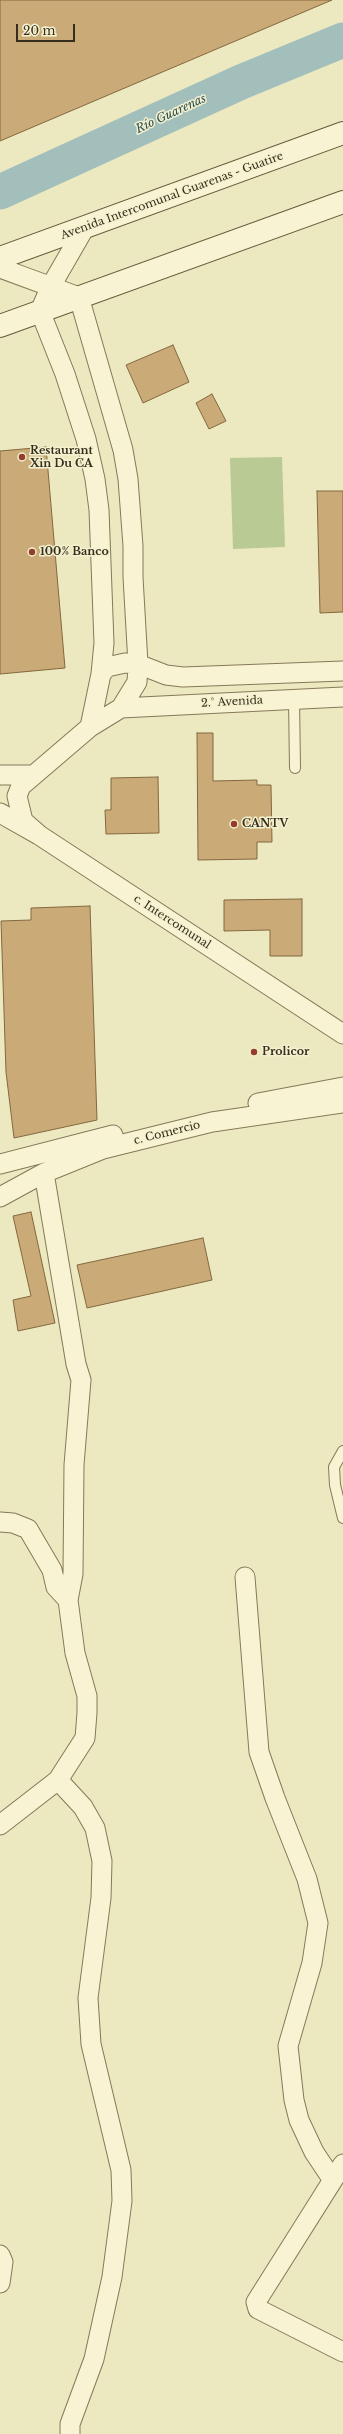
<!DOCTYPE html>
<html>
<head>
<meta charset="utf-8">
<style>
	body { margin:0 }
	#map { position:relative; width:343px; height:2434px; overflow:hidden; background:#ece8c0; font-family:"Libre Baskerville",serif }
	canvas { display:block }
	.scale { position:absolute; left:16px; top:24px; width:59px; height:18px; box-sizing:border-box; border:2px solid #352d1d; border-top:0; padding-left:5px; font-size:12px; line-height:14px; white-space:nowrap; color:#352d1d; -webkit-text-stroke:3px #f4f1cf; paint-order:stroke }
</style>
</head>
<body>
<div id="map">
<canvas width="343" height="2434"></canvas>
<div class="scale">20 m</div>
</div>
<script>
const ctx = document.querySelector('canvas').getContext('2d');
ctx.lineJoin = 'round';
function paint(path, color) { ctx.fillStyle = color; ctx.fill(path, 'evenodd'); }
const toPath = rows => new Path2D(rows.map(r => 'M' + r).join(''));
function trace(path, color, width, dash) { ctx.strokeStyle = color; ctx.lineWidth = width; ctx.lineCap = dash ? 'butt' : 'round'; ctx.setLineDash(dash || []); ctx.stroke(path); }
function label(font, color, halo, rows, align = 'center') {
  ctx.font = font + ' "Libre Baskerville",serif'; ctx.lineWidth = 3; ctx.setLineDash([]); ctx.textBaseline = 'middle'; ctx.strokeStyle = halo; ctx.fillStyle = color; for (const [text, x, y, turn = 0] of rows) {
    ctx.save(); ctx.translate(x, y); ctx.rotate((+turn || 0) * Math.PI / 180); ctx.textAlign = isNaN(turn) ? turn : align; if (halo) ctx.strokeText(text, 0, 0); ctx.fillText(text, 0, 0); ctx.restore();
  }
}
const green = toPath([
	[282,457,285,547,233,549,230,458]
]);
const river = toPath([
	[0,192,241,82,343,40]
]);
const building = toPath([
	[0,0,332,0,0,141,0,0],
	[173,345,189,382,143,403,126,365,173,345],
	[212,394,226,421,209,429,196,403,212,394],
	[46,447,65,668,0,674,0,451,46,447],
	[317,491,343,491,343,612,320,613,317,491],
	[197,733,213,733,213,781,257,780,257,785,271,785,272,842,257,842,257,859,198,860,197,733],
	[158,777,159,833,106,834,105,810,111,810,111,778,158,777],
	[302,899,302,956,270,956,270,930,224,931,224,900,302,899],
	[90,906,97,1120,14,1138,6,1072,1,921,31,920,31,908,90,906],
	[31,1212,55,1323,18,1331,13,1300,31,1296,13,1216,31,1212],
	[203,1238,212,1280,87,1308,77,1265,203,1238]
]);
const lane = toPath([
	[294,699,295,768],
	[343,1451,334,1467,335,1485,343,1518]
]);
const street = toPath([
	[85,227,51,286,40,311,65,374,86,439,95,479,99,510,104,643,101,674,90,727],
	[0,268,79,297,123,450,128,479,133,546,133,577,138,664,137,682,121,708,90,727,21,786,17,796,23,821,39,835],
	[101,674,107,667,125,663,138,664,166,675,183,677,343,671],
	[121,708,343,697],
	[0,775,32,775],
	[0,813,39,835,343,1034],
	[258,1103,343,1087],
	[0,1164,113,1135],
	[0,1197,44,1173,103,1149,212,1122,343,1103],
	[0,1522,13,1523,28,1529,52,1570,56,1587,68,1600],
	[245,1577,259,1752,275,1798,307,1879,318,1923,312,1963,288,2046,294,2100,299,2120,314,2152,332,2179],
	[58,1780,83,1807,95,1828,102,1861,101,1898,88,1998,91,2044,121,2170,122,2201,112,2277,94,2359,70,2424,70,2434],
	[0,1825,58,1780,85,1738,87,1713,87,1696,75,1653,68,1600,73,1574,74,1465,81,1380,76,1364,44,1173],
	[343,2164,256,2302,258,2309,343,2352],
	[0,2255,3,2262,0,2283]
]);
const secondary = toPath([
	[0,258,343,133],
	[0,326,343,202]
]);
const markers = [
	[22,457,4,"#923e2a"],
	[32,552,4,"#923e2a"],
	[234,824,4,"#923e2a"],
	[254,1052,4,"#923e2a"]
];
const streetNames = [
	["Avenida Intercomunal Guarenas - Guatire",172,196,-20],
	["2.° Avenida",232,702,-3],
	["c. Intercomunal",172,922,33],
	["c. Comercio",167,1133,-14]
];
const poiNames = [
	["Restaurant",30,451],
	["Xin Du CA",30,464],
	["100% Banco",40,552],
	["CANTV",242,824],
	["Prolicor",262,1052]
];
const waterNames = [
	["Río Guarenas",171,114,-25]
];
paint(green, '#b9ca94');
trace(river, '#a3bfbc', 35);
paint(building, '#caaa77');
trace(building, '#83683f', 1);
trace(lane, '#857959', 12);
trace(street, '#857959', 21);
trace(secondary, '#665a3c', 24);
trace(lane, '#f8f4d3', 10);
trace(street, '#f8f4d3', 19);
trace(secondary, '#f8f4d3', 22);
for (const [x, y, r, color] of markers) { const dot = new Path2D(); dot.arc(x, y, r, 0, 2 * Math.PI); ctx.fillStyle = color; ctx.fill(dot); trace(dot, '#f4f1cf', 1.5); }
label('11px', '#352d1d', '#f4f1cf', streetNames);
label('bold 11px', '#352d1d', '#f4f1cf', poiNames, 'left');
label('italic 12px', '#2c4f54', '#f4f1cf', waterNames);
</script>
</body>
</html>
